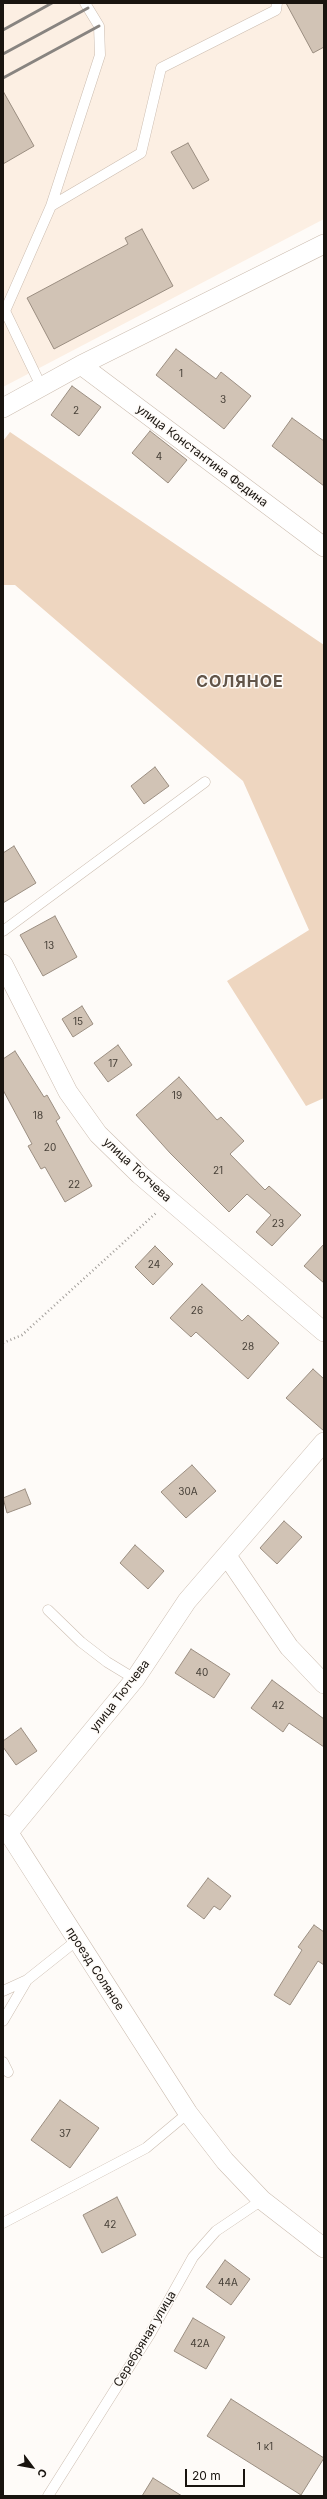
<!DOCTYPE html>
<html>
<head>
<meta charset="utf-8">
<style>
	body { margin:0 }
	#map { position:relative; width:327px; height:2499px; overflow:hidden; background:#fefbf8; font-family:Inter,sans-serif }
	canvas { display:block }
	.frame { position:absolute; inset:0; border:4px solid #19140f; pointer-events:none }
	.north { position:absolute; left:12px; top:2447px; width:40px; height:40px; -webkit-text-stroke:3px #fefbf8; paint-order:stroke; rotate:122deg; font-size:11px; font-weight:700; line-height:16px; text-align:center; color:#19140f }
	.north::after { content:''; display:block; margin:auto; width:14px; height:18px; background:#19140f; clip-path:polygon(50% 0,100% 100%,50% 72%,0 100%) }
	.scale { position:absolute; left:185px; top:2469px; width:60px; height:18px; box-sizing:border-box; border:2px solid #19140f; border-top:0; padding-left:5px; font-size:12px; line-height:14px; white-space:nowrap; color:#19140f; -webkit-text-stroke:3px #fefbf8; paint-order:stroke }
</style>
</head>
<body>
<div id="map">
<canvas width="327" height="2499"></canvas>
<div class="frame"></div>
<div class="north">С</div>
<div class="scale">20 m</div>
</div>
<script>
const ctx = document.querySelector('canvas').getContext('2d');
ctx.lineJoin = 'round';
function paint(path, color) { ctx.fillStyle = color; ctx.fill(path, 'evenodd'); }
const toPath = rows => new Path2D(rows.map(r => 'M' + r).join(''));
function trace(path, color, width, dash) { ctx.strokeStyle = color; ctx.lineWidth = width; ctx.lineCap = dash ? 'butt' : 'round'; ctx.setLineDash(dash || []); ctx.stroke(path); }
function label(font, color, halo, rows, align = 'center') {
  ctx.font = font + ' Inter,sans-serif'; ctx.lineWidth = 3; ctx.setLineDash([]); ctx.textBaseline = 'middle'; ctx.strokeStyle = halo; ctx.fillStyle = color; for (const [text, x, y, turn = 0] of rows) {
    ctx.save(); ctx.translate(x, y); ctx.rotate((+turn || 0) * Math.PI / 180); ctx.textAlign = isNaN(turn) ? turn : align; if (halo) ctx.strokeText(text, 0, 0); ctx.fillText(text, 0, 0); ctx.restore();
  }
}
const built = toPath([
	[3,3,324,3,324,219,3,387]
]);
const green = toPath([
	[10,432,324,645,324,1098,306,1106,227,981,309,930,243,781,15,585,3,585,3,441]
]);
const building = toPath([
	[286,3,324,3,324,47,313,53,286,3],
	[3,91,34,146,3,164,3,91],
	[188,143,209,180,193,189,171,152,188,143],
	[142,229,173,286,54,349,27,298,128,244,125,238,142,229],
	[176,349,216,379,221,372,251,396,224,429,156,375,176,349],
	[72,386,101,407,79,436,51,415,72,386],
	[292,418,324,441,324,486,272,446,292,418],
	[150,431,187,460,168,483,132,453,150,431],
	[155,767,169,786,144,804,131,786,155,767],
	[14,846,36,883,3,903,3,853,14,846],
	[55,916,77,957,43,976,20,935,55,916],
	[82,1006,93,1024,73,1037,62,1019,82,1006],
	[118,1045,132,1065,108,1082,94,1063,118,1045],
	[15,1051,44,1097,47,1095,60,1118,56,1121,92,1186,65,1202,45,1167,41,1169,28,1146,32,1144,3,1090,3,1059,15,1051],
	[179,1077,217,1120,221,1117,244,1141,230,1154,265,1190,269,1186,301,1215,272,1246,256,1232,271,1215,247,1194,229,1212,170,1153,136,1115,179,1077],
	[324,1244,324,1283,304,1266,324,1244],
	[155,1246,173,1264,153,1285,135,1267,155,1246],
	[202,1284,242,1321,248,1315,279,1343,248,1379,196,1332,191,1337,170,1318,202,1284],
	[313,1369,324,1379,324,1431,286,1398,313,1369],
	[192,1465,216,1491,186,1518,161,1492,192,1465],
	[25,1489,31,1504,7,1513,3,1498,25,1489],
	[284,1521,302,1537,277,1564,260,1548,284,1521],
	[135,1545,164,1571,148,1589,120,1563,135,1545],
	[191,1649,230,1674,214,1698,175,1673,191,1649],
	[272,1680,324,1719,324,1747,289,1723,283,1732,251,1708,272,1680],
	[21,1728,37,1751,16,1765,3,1747,3,1741,21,1728],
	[208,1878,231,1896,220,1910,214,1906,204,1919,187,1906,208,1878],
	[314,1925,324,1932,324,1965,318,1961,290,2005,274,1995,302,1950,298,1947,314,1925],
	[60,2100,99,2128,70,2168,31,2140,60,2100],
	[117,2197,136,2235,102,2253,83,2215,117,2197],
	[225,2260,250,2279,231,2305,206,2287,225,2260],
	[193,2318,225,2337,206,2369,174,2351,193,2318],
	[231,2399,324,2458,301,2495,207,2436,231,2399],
	[153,2478,182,2496,142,2496,153,2478]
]);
const path = toPath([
	[3,1343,22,1335,156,1213]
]);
const lane = toPath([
	[51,206,141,153,161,68,276,10,277,3],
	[41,386,5,311,51,206,100,55,99,26,85,3],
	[3,931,205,782],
	[48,1610,81,1642,107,1662,135,1679],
	[3,1991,27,1980,76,1941],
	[3,2021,27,1980],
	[3,2062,8,2072],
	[3,2223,146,2148,188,2113],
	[48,2496,150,2334,193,2257,216,2231,262,2200]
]);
const street = toPath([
	[81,365,324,547],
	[3,408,81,365,324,244],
	[3,964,68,1092,98,1134,140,1175,324,1332],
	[227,1556,289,1647,324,1684],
	[3,1824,188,2113,225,2161,262,2200,324,2248],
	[9,1832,135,1679,187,1601,324,1442]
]);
const rail = toPath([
	[3,30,52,3],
	[3,54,88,8],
	[3,78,99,26]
]);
const numberNames = [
	["1",181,374],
	["3",223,400],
	["2",76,411],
	["4",159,457],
	["13",49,946],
	["15",78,1022],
	["17",113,1064],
	["19",177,1096],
	["18",38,1116],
	["20",50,1148],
	["21",218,1171],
	["22",74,1185],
	["23",278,1224],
	["24",154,1265],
	["26",197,1311],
	["28",248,1347],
	["30А",188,1492],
	["40",202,1673],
	["42",278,1706],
	["37",65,2134],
	["42",110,2225],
	["44А",228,2283],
	["42А",200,2344],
	["1 к1",265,2447]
];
const streetNames = [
	["улица Константина Федина",202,456,37],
	["улица Тютчева",137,1170,43],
	["улица Тютчева",120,1696,-52],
	["проезд Соляное",95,1969,57],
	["Серебряная улица",145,2339,-59]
];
const districtNames = [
	["СОЛЯНОЕ",240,682]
];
paint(built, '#fcefe3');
paint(green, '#eed6c0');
paint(building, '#d1c3b5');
trace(building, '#9b8e81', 1);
trace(lane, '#ccbdb0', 11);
trace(street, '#ccbdb0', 20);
trace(path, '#a19d99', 2.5, [1, 3]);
trace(lane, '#fff', 10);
trace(street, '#fff', 19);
trace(rail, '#888480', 3);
label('10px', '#474038', null, numberNames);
label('12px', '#19140f', '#fefbf8', streetNames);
ctx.letterSpacing = '1px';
label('bold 16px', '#625549', '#fefbf8', districtNames);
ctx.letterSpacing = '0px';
</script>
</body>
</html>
